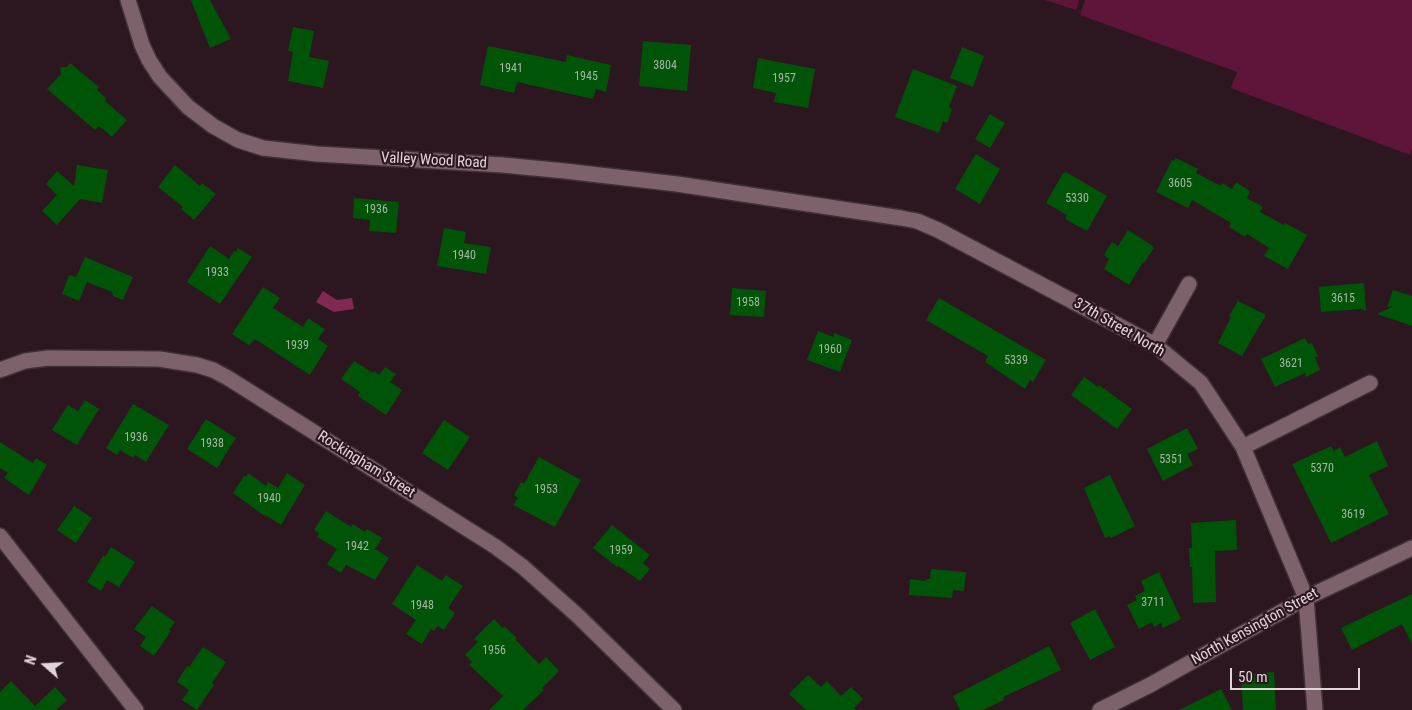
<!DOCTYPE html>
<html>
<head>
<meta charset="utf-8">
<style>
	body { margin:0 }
	#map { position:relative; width:1412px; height:710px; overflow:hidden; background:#2c161f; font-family:"Roboto Condensed",sans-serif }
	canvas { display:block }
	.north { position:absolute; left:20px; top:640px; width:50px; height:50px; -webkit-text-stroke:4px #2c161f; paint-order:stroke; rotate:289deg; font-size:14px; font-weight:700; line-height:20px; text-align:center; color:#e3d4d9 }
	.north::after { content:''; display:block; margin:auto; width:18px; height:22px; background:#e3d4d9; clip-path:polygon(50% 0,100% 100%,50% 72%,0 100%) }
	.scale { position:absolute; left:1230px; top:668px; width:130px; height:22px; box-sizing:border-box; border:2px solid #e3d4d9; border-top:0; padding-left:6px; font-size:15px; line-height:18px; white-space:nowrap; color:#e3d4d9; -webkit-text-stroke:4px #2c161f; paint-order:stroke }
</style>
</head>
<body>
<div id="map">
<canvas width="1412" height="710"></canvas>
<div class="north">N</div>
<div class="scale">50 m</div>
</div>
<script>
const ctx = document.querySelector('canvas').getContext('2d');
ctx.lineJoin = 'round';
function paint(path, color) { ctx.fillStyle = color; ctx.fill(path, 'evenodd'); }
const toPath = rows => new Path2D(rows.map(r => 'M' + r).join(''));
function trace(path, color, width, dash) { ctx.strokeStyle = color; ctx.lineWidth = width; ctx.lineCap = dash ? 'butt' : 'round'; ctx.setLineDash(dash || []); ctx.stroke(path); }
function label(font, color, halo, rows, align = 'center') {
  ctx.font = font + ' "Roboto Condensed",sans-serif'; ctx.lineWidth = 4.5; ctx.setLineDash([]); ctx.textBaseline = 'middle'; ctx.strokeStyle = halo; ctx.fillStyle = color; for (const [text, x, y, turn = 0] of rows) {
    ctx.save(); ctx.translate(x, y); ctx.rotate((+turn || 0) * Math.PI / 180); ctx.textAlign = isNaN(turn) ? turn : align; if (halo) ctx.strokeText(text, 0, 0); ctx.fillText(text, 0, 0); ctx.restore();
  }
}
const green = toPath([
	[1045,0,1079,0,1076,10],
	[1085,0,1412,0,1412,149,1410,155,1231,88,1237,72,1080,15]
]);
const water = toPath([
	[323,291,337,300,352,298,354,309,334,312,316,302]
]);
const building = toPath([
	[191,0,210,0,231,39,210,48],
	[293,27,314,31,309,57,329,61,323,88,288,81,293,52,288,51],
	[643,41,691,45,687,91,639,86],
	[488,46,566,62,567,55,611,65,606,92,596,89,593,99,517,82,514,93,480,85],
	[962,47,984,56,973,87,950,78],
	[758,58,815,69,808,108,774,102,776,93,753,88],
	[70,63,99,87,97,90,106,98,105,101,127,120,112,137,99,126,95,130,47,89,61,74,60,67,67,67],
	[913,69,957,86,949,107,952,109,947,123,943,121,939,133,895,117],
	[990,114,1005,123,990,148,975,139],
	[976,154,1000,169,980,204,955,189],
	[1176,158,1198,169,1196,173,1221,186,1222,183,1232,189,1236,182,1250,191,1247,198,1263,207,1260,212,1284,225,1285,223,1307,235,1288,269,1264,256,1269,248,1247,234,1245,237,1229,227,1231,223,1192,200,1188,208,1156,192,1172,160,1174,161],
	[77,165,108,170,102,203,80,199,57,225,42,211,57,195,46,184,57,171,74,186],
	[175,165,200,186,202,183,216,194,194,220,181,209,183,207,158,187],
	[1066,172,1107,196,1087,231,1065,219,1067,215,1046,203,1063,173],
	[354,198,399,202,396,233,369,231,370,220,353,218],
	[444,228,466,232,464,243,491,247,486,274,437,266],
	[1128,230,1153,246,1152,247,1154,248,1144,263,1143,262,1129,285,1104,269,1109,259,1104,255,1112,242,1118,246],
	[210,246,229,259,234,251,236,252,238,248,252,257,220,304,187,282],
	[85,257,133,277,123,300,113,296,112,292,87,282,79,301,62,294,69,275,76,277],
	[1364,283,1366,311,1361,309,1321,312,1319,287],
	[263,287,280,298,273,308,303,327,308,318,325,329,318,339,328,346,310,375,255,339,249,345,232,334],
	[732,288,766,291,764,317,730,315],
	[1393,290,1412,296,1412,326,1377,314,1394,306,1387,307],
	[939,298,1046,360,1033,382,1030,380,1025,389,985,362,988,356,926,320],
	[1238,301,1266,315,1242,356,1218,343,1231,317,1229,316],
	[818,331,833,337,834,333,852,340,840,372,807,360],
	[1305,338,1308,344,1312,343,1318,356,1315,358,1320,370,1306,377,1305,373,1275,387,1261,359],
	[354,361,373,373,374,371,379,375,385,367,396,374,390,382,402,390,386,415,358,396,360,392,341,379],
	[1084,377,1098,387,1099,385,1132,409,1117,429,1071,395],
	[85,400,99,409,77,445,52,430,68,405,78,411],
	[133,404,169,425,146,462,135,455,133,458,120,450,117,455,106,448],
	[206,419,236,438,217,468,187,449],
	[444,420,470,437,448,470,422,453],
	[1187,428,1198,449,1187,454,1193,465,1163,481,1147,449],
	[1377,441,1388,466,1369,475,1389,514,1331,543,1292,464,1331,446,1334,451,1340,447,1345,457],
	[0,442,33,463,36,458,47,465,29,495,4,478,8,473,0,468],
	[539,457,581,480,555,527,513,505,518,498,514,495,521,482,524,484],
	[248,473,266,486,268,482,278,488,287,473,305,485,281,525,267,516,266,517,233,493,244,476,246,477],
	[1110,475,1135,526,1111,538,1109,536,1105,538,1084,488],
	[74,506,92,518,76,543,57,530],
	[326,511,351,527,353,524,365,532,367,529,382,538,375,549,389,558,375,580,346,565,341,573,327,564,337,549,317,537,319,533,314,530],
	[1236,520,1237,550,1215,551,1216,602,1193,603,1192,567,1190,567,1189,548,1192,548,1191,523],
	[612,525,650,555,643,563,650,569,640,581,618,566,617,567,593,548],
	[111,547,135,562,119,587,107,580,101,591,87,582,103,556,105,557],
	[417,565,442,581,446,575,463,586,448,608,455,613,444,630,438,626,434,631,431,629,422,644,406,634,416,620,392,604],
	[931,569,966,572,964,591,953,590,952,598,909,595,910,579,925,581,926,579,930,579],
	[1159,572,1181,619,1163,628,1161,623,1154,627,1152,622,1139,629,1127,605,1137,600,1135,596,1145,591,1141,581],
	[1412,594,1412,644,1402,624,1352,650,1341,628],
	[152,606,175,622,169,630,171,631,154,656,140,646,146,637,134,629],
	[1095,609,1115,647,1090,660,1070,623],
	[494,619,503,628,504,626,517,638,515,639,539,664,546,657,559,671,542,688,544,690,523,710,489,710,503,696,469,665,472,662,465,655,478,642,474,639],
	[1049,646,1061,670,1003,697,1004,700,983,710,960,710,953,696],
	[203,647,226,662,212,683,214,685,197,710,182,700,189,690,177,682,187,666,189,667],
	[1274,672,1276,710,1243,710,1241,674],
	[808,675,821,687,827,681,841,696,851,687,863,699,854,708,856,710,806,710,789,694],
	[11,681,35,706,55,687,67,700,56,710,0,710,0,692],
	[1221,689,1232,710,1179,710]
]);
const street = toPath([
	[128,0,142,45,149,60,160,77,188,107,213,126,238,140,263,148,317,154,503,165,565,171,677,184,901,218,917,221,938,230,1155,345,1201,383,1243,447,1306,598,1315,710],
	[1155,345,1189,284],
	[0,370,25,361,48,358,159,359,197,365,213,370,228,378,496,547,523,567,578,616,674,710],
	[1243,447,1370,383],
	[0,536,136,710],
	[1100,710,1150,685,1306,598,1412,548]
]);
const numberNames = [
	["3804",665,66],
	["1941",511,69],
	["1945",586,77],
	["1957",784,79],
	["3605",1180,184],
	["5330",1077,199],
	["1936",376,210],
	["1940",464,256],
	["1933",217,273],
	["3615",1343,299],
	["1958",748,303],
	["1939",297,346],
	["1960",830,350],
	["5339",1016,361],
	["3621",1291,364],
	["1936",136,438],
	["1938",212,444],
	["5351",1171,460],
	["5370",1322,469],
	["1953",546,490],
	["1940",269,499],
	["3619",1353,515],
	["1942",357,547],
	["1959",621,551],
	["3711",1153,603],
	["1948",422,606],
	["1956",494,651]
];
const streetNames = [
	["Valley Wood Road",434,161,3],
	["37th Street North",1119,328,30],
	["Rockingham Street",366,465,32],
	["North Kensington Street",1255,627,-29]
];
paint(green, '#5f1539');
paint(water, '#812952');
paint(building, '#005408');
trace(street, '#413137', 18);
trace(street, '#7d626c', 15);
label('12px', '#aab4a5', null, numberNames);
label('15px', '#e3d4d9', '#2c161f', streetNames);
</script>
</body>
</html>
